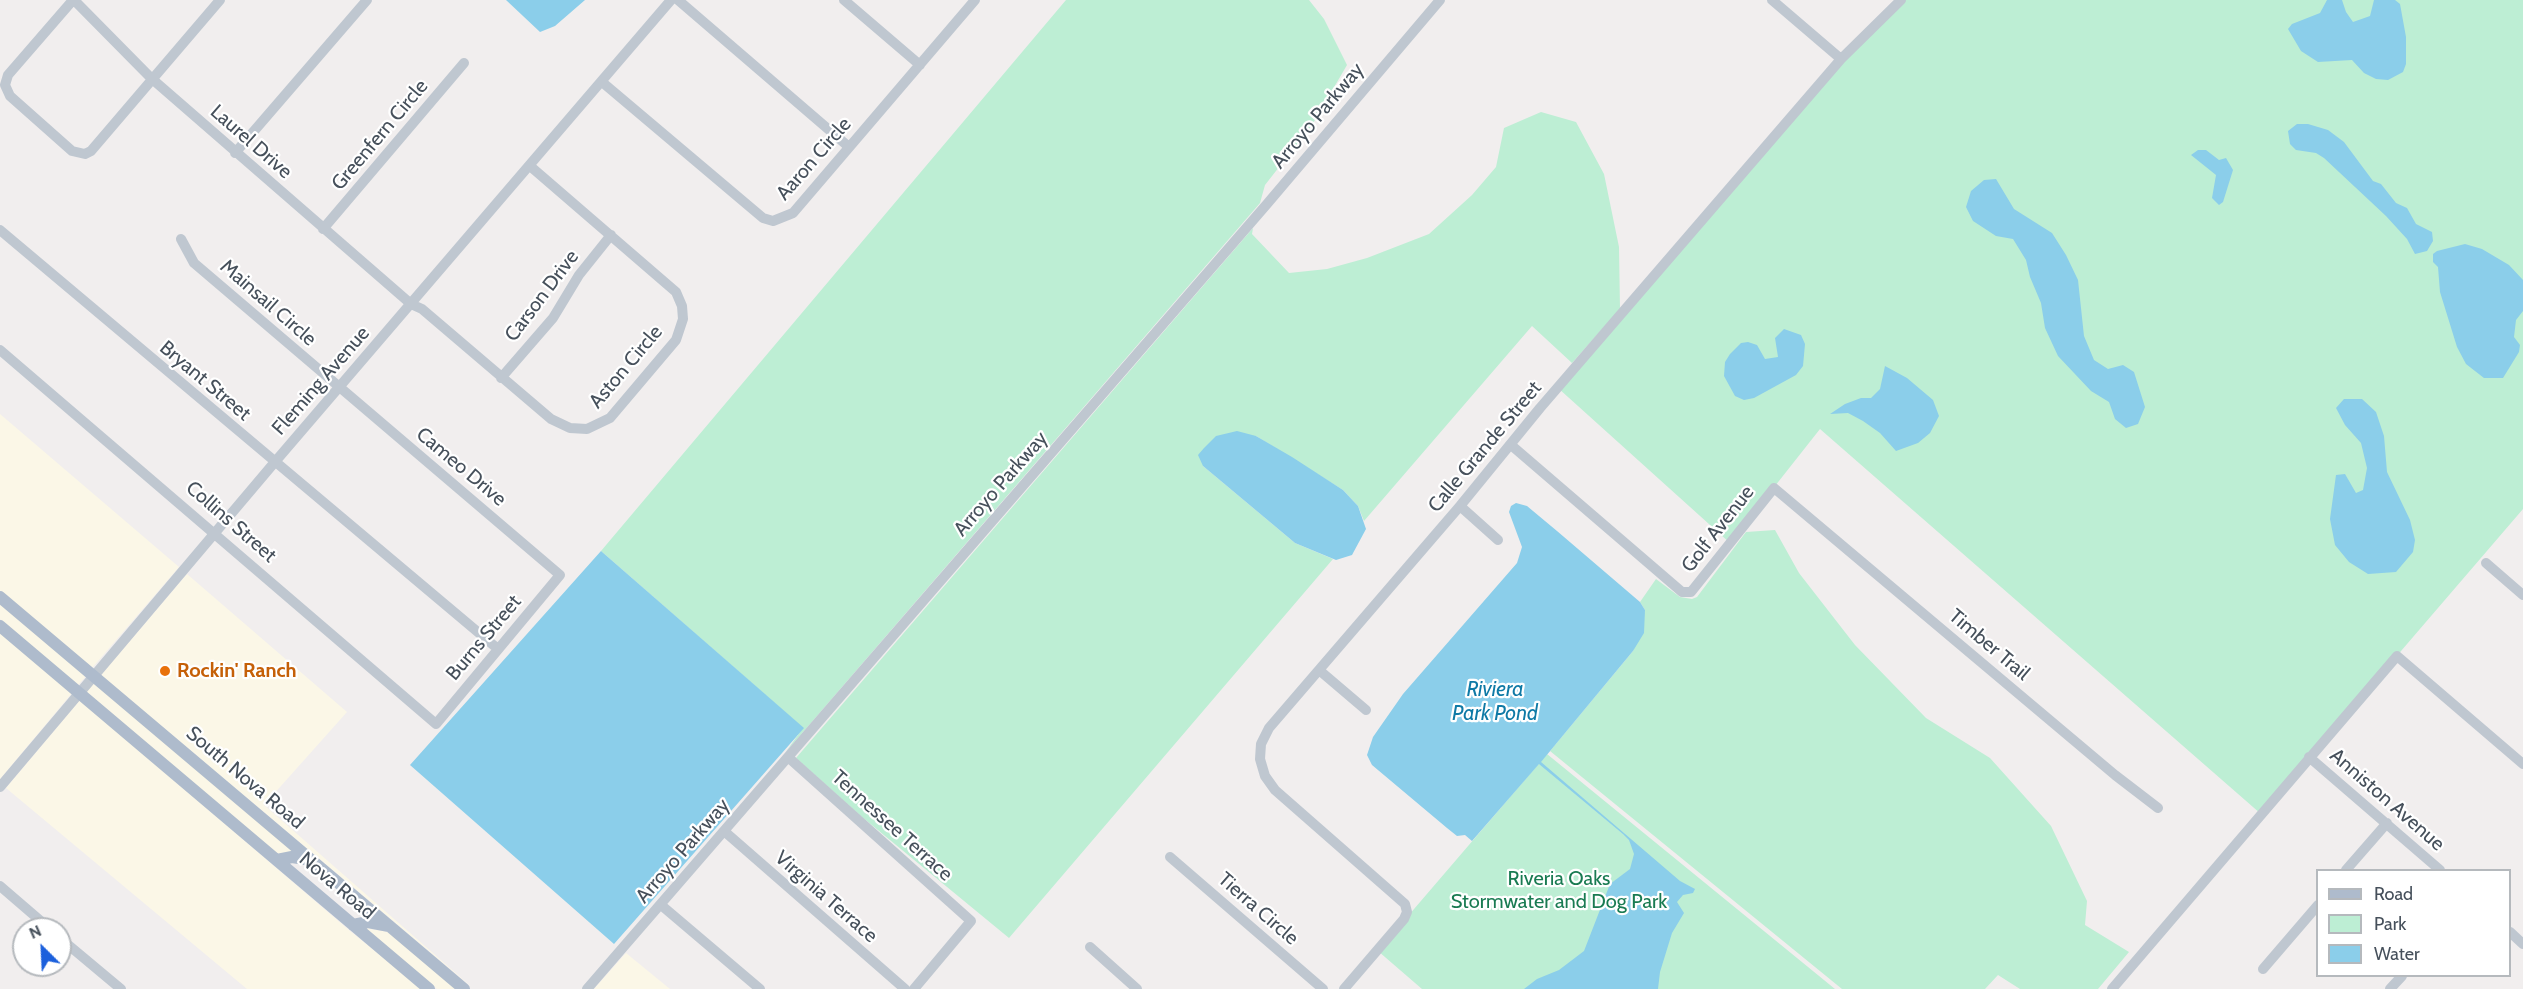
<!DOCTYPE html>
<html>
<head>
<meta charset="utf-8">
<style>
	body { margin:0 }
	#map { position:relative; width:2523px; height:989px; overflow:hidden; background:#f1eeee; font-family:Cabin,sans-serif }
	canvas { display:block }
	.legend { position:absolute; left:2316px; top:869px; width:195px; height:108px; box-sizing:border-box; background:#fff; border:2px solid #b5b9bd; margin:0; padding:8px 10px; list-style:none; font-size:18px; color:#46505b }
	.legend li { display:flex; align-items:center; gap:12px; height:30px }
	.legend b { width:30px; border:2px solid #b5b9bd }
	.north { position:absolute; left:12px; top:917px; width:60px; height:60px; box-sizing:border-box; background:#fff; border:2px solid #b5b9bd; border-radius:50%; rotate:336deg; font-size:16px; font-weight:700; line-height:24px; text-align:center; color:#46505b }
	.north::after { content:''; display:block; margin:auto; width:21px; height:27px; background:#1c60dc; clip-path:polygon(50% 0,100% 100%,50% 72%,0 100%) }
</style>
</head>
<body>
<div id="map">
<canvas width="2523" height="989"></canvas>
<ul class="legend">
<li><b style="height:8px;background:#aebbcc"></b>Road</li>
<li><b style="height:16px;background:#bdeed4"></b>Park</li>
<li><b style="height:16px;background:#8bceea"></b>Water</li>
</ul>
<div class="north">N</div>
</div>
<script>
const ctx = document.querySelector('canvas').getContext('2d');
ctx.lineJoin = 'round';
function paint(path, color) { ctx.fillStyle = color; ctx.fill(path, 'evenodd'); }
const toPath = rows => new Path2D(rows.map(r => 'M' + r).join(''));
function trace(path, color, width, dash) { ctx.strokeStyle = color; ctx.lineWidth = width; ctx.lineCap = dash ? 'butt' : 'round'; ctx.setLineDash(dash || []); ctx.stroke(path); }
function label(font, color, halo, rows, align = 'center') {
  ctx.font = font + ' Cabin,sans-serif'; ctx.lineWidth = 4.5; ctx.setLineDash([]); ctx.textBaseline = 'middle'; ctx.strokeStyle = halo; ctx.fillStyle = color; for (const [text, x, y, turn = 0] of rows) {
    ctx.save(); ctx.translate(x, y); ctx.rotate((+turn || 0) * Math.PI / 180); ctx.textAlign = isNaN(turn) ? turn : align; if (halo) ctx.strokeText(text, 0, 0); ctx.fillText(text, 0, 0); ctx.restore();
  }
}
const commercial = toPath([
	[0,414,179,567,92,668,0,591],
	[187,574,347,712,264,805,474,989,101,675],
	[0,604,86,676,78,685,0,619],
	[0,632,72,693,0,779],
	[94,683,293,851,277,854,86,692],
	[80,700,350,931,422,989,247,989,6,788],
	[365,928,388,932,456,989,437,989],
	[626,953,670,989,594,989]
]);
const green = toPath([
	[1066,0,1309,0,1324,19,1347,65,1312,125,1265,185,1260,203,785,753,803,728,601,551],
	[1901,0,2523,0,2523,509,2261,814,1820,429,1730,543,1558,388,1841,59],
	[1541,112,1576,122,1604,174,1619,247,1620,309,1572,363,1532,326,1364,521,1358,506,1343,490,1256,436,1203,466,1295,543,1333,559,1009,938,862,817,796,758,1253,228,1252,234,1289,273,1327,269,1367,258,1429,234,1472,195,1496,167,1504,128],
	[1775,530,1799,573,1855,645,1926,718,1990,758,2051,826,2087,901,2085,925,2129,952,2098,989,2020,989,1998,975,1985,989,1842,989,1550,751,1633,651,1645,610,1640,602,1656,579,1680,597,1692,599,1697,597,1746,532],
	[1547,754,1835,989,1422,989,1378,951]
]);
const water = toPath([
	[506,0,585,0,555,26,540,32],
	[2327,0,2342,0,2346,12,2353,22,2370,16,2374,0,2395,0,2400,4,2406,37,2406,64,2403,72,2388,80,2376,79,2364,73,2352,60,2318,62,2301,51,2288,29,2292,24,2320,13],
	[2297,124,2308,124,2328,130,2344,142,2373,181,2381,184,2396,203,2407,208,2416,224,2432,232,2433,241,2427,251,2415,254,2407,239,2386,216,2324,158,2316,153,2296,150,2290,144,2288,131],
	[2198,150,2206,150,2219,160,2226,158,2233,170,2223,202,2219,205,2212,198,2216,175,2191,155],
	[1996,179,2014,209,2052,233,2066,255,2078,280,2084,336,2094,360,2108,369,2123,365,2134,372,2145,407,2138,424,2126,428,2115,419,2109,402,2091,391,2058,356,2045,328,2041,303,2030,277,2026,260,2013,239,1996,236,1973,221,1966,207,1971,191,1984,180],
	[2465,244,2482,249,2509,265,2523,280,2523,311,2516,320,2514,337,2520,345,2519,352,2503,378,2484,378,2466,364,2457,347,2440,292,2438,267,2433,262,2433,254,2437,251],
	[1784,329,1801,335,1805,344,1803,366,1796,375,1754,398,1744,400,1735,396,1724,376,1725,362,1730,354,1741,343,1748,342,1757,345,1765,359,1778,357,1775,338],
	[1885,366,1907,378,1933,400,1939,416,1930,433,1918,443,1896,451,1880,433,1863,421,1848,413,1830,414,1845,404,1861,398,1871,398,1880,389],
	[2344,399,2362,399,2376,412,2384,436,2387,472,2410,520,2415,540,2413,552,2396,572,2368,574,2349,562,2335,545,2330,519,2336,475,2345,474,2356,493,2363,490,2367,468,2361,443,2345,425,2336,408],
	[1237,431,1256,436,1292,457,1343,490,1358,506,1366,529,1352,555,1336,560,1295,543,1203,466,1198,455,1204,448,1216,436],
	[1516,503,1527,506,1557,531,1640,602,1645,610,1644,633,1633,651,1541,762,1680,881,1695,889,1693,893,1683,895,1677,902,1684,913,1672,933,1660,972,1658,989,1524,989,1537,979,1559,970,1584,951,1610,884,1630,869,1634,854,1629,840,1623,834,1539,764,1472,841,1465,835,1457,836,1447,828,1372,765,1367,755,1373,737,1403,694,1517,563,1522,547,1509,512,1511,506],
	[601,551,804,728,614,944,410,765]
]);
const minor = toPath([
	[73,0,8,75,5,85,10,96,72,151,85,154,91,151,220,0],
	[74,0,151,78,411,304,422,309,551,419,570,428,587,429,610,418,676,340,683,319,682,306,676,292,530,166],
	[678,0,849,147],
	[844,0,920,65],
	[1772,0,1841,59],
	[602,82,763,218,773,221,793,213,975,0],
	[235,153,367,0],
	[323,229,464,63],
	[0,230,498,649],
	[0,350,436,724,560,575,194,263,181,239],
	[501,378,553,318,579,275,611,235],
	[1511,445,1682,592,1691,592,1774,488,2115,775,2158,808],
	[1460,506,1498,540],
	[2486,563,2523,595],
	[1319,670,1366,710],
	[2309,757,2440,870],
	[789,758,971,921,914,989],
	[0,787,274,463,671,0],
	[724,831,905,989],
	[1170,857,1323,989],
	[2346,870,2387,823],
	[0,886,50,929],
	[661,905,760,989],
	[2510,932,2523,944],
	[60,938,121,989],
	[1090,947,1137,989],
	[2263,969,2318,905],
	[587,989,1267,204,1440,0],
	[1344,989,1404,919,1407,912,1405,904,1275,790,1265,776,1260,759,1261,744,1269,728,1460,506,1540,408,1841,59,1901,0],
	[2112,989,2397,656,2523,764],
	[2390,989,2402,976]
]);
const major = toPath([
	[0,597,464,989],
	[0,626,429,989],
	[277,860,292,857,311,860],
	[353,925,368,922,389,926]
]);
const markers = [
	[165,671,6,"#e8710a"]
];
const streetNames = [
	["Arroyo Parkway",1318,116,-50],
	["Greenfern Circle",380,135,-50],
	["Laurel Drive",251,142,41],
	["Aaron Circle",814,159,-49],
	["Carson Drive",542,296,-53],
	["Mainsail Circle",268,303,41],
	["Aston Circle",626,367,-50],
	["Bryant Street",205,381,40],
	["Fleming Avenue",321,381,-49],
	["Calle Grande Street",1485,447,-50],
	["Cameo Drive",461,467,40],
	["Arroyo Parkway",1001,484,-49],
	["Collins Street",231,522,41],
	["Golf Avenue",1718,529,-52],
	["Burns Street",484,638,-50],
	["Timber Trail",1989,645,40],
	["South Nova Road",245,778,40],
	["Anniston Avenue",2387,800,41],
	["Tennessee Terrace",892,826,42],
	["Arroyo Parkway",683,851,-49],
	["Nova Road",337,886,40],
	["Virginia Terrace",826,897,41],
	["Tierra Circle",1258,909,41]
];
const foodNames = [
	["Rockin' Ranch",177,671]
];
const parkNames = [
	["Riveria Oaks",1559,879],
	["Stormwater and Dog Park",1559,902]
];
const waterNames = [
	["Riviera",1495,690],
	["Park Pond",1495,714]
];
paint(commercial, '#fbf7e7');
paint(green, '#bdeed4');
paint(water, '#8bceea');
trace(minor, '#bfc7d0', 10);
trace(major, '#aebbcc', 12);
for (const [x, y, r, color] of markers) { const dot = new Path2D(); dot.arc(x, y, r, 0, 2 * Math.PI); ctx.fillStyle = color; ctx.fill(dot); trace(dot, '#fff', 2); }
label('20px', '#46505b', '#fff', streetNames);
label('bold 20px', '#c56008', '#fff', foodNames, 'left');
label('20px', '#197b52', '#fff', parkNames);
label('italic 21px', '#0f7aa6', '#fff', waterNames);
</script>
</body>
</html>
